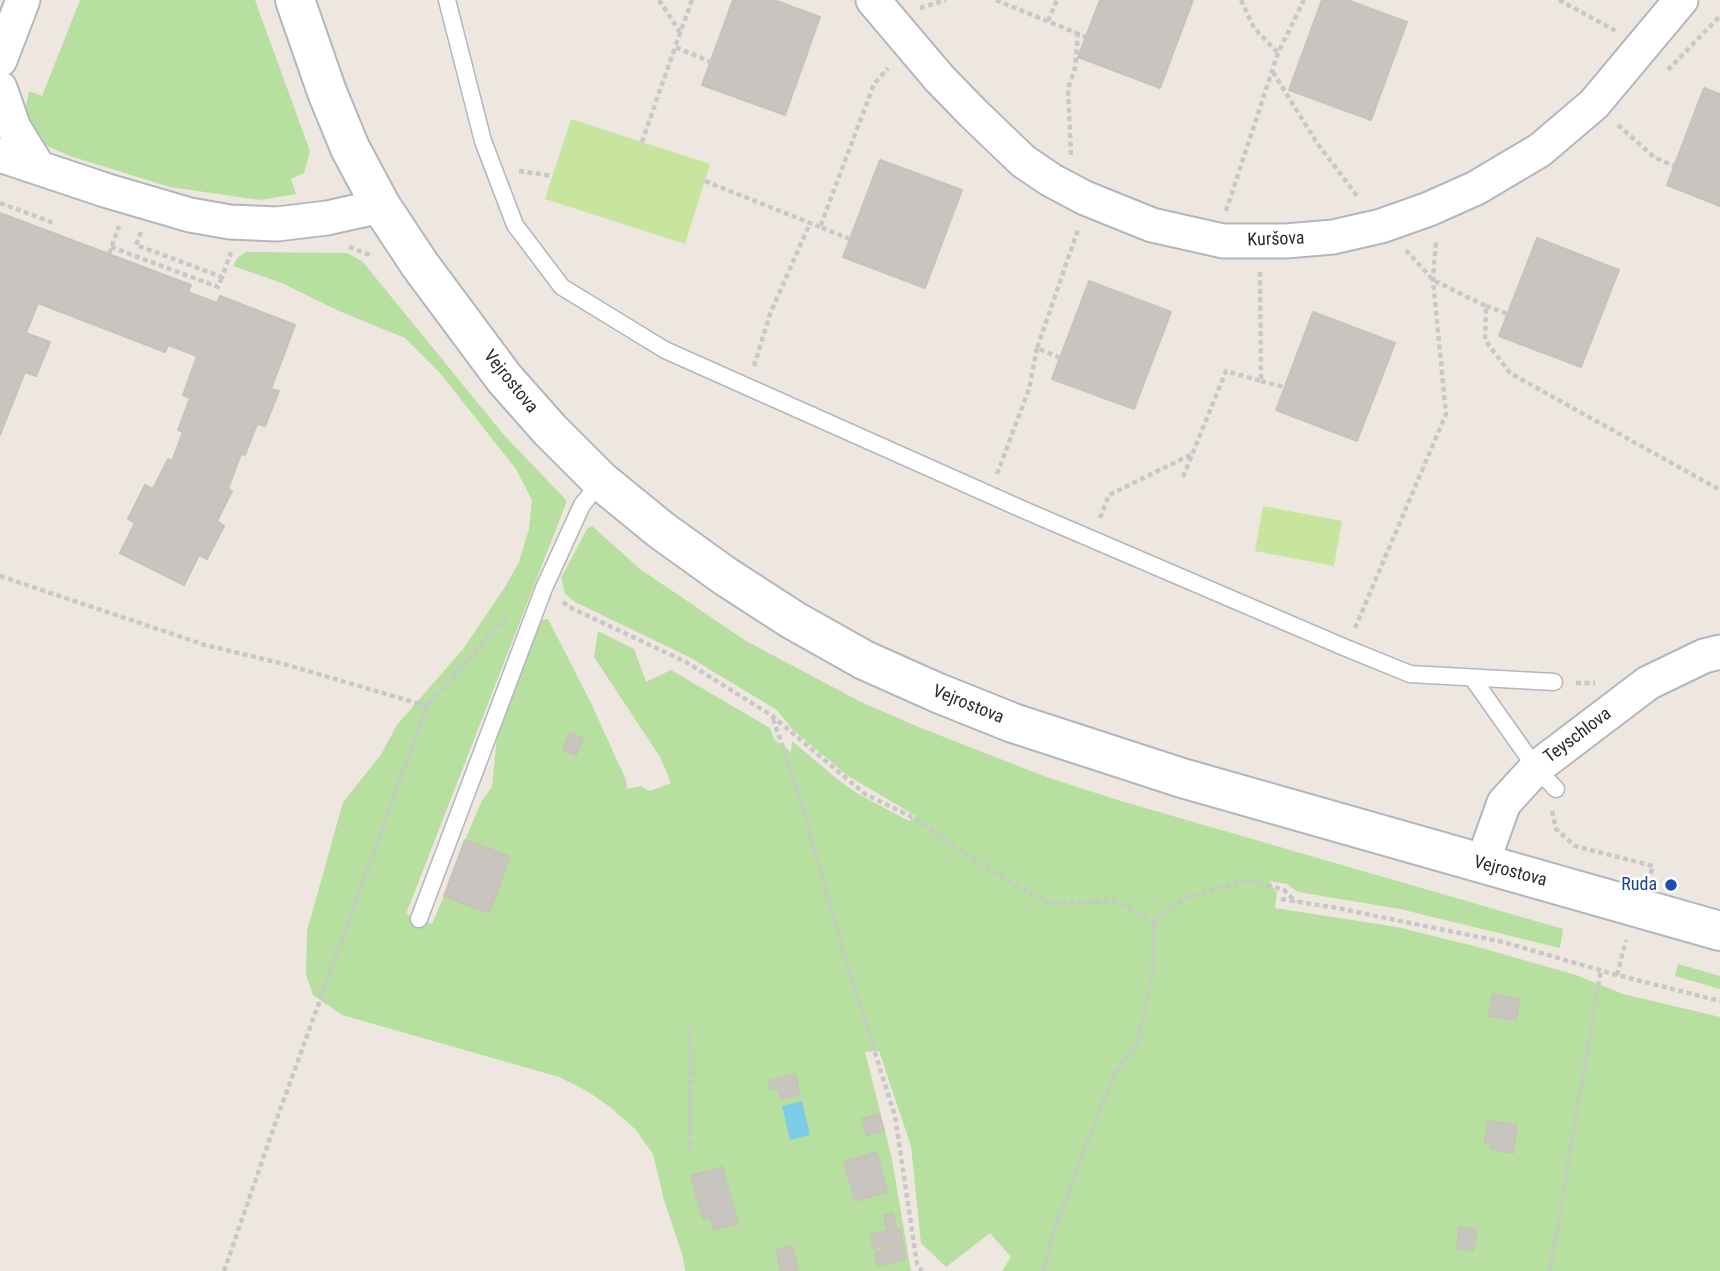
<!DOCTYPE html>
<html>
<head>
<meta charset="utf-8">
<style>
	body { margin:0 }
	canvas { display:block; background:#ede7e0 }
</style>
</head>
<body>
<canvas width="1720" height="1271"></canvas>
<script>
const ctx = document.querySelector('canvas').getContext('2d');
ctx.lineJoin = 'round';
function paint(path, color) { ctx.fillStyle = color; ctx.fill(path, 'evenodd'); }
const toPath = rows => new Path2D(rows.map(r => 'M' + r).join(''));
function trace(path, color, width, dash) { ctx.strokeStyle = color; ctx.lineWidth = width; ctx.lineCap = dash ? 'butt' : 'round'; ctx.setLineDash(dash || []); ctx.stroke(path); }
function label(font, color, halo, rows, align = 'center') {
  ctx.font = font + ' "Roboto Condensed",sans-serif'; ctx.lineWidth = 5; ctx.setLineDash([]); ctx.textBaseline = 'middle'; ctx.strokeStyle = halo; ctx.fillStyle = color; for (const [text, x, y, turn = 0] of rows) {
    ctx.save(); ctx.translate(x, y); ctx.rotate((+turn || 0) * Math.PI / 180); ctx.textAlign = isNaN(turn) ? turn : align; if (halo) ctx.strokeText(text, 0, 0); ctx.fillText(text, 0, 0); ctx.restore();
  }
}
const green = toPath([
	[80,0,255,0,310,151,304,173,291,179,296,194,260,200,170,187,70,156,49,147,35,134,25,113,29,91,42,96],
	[246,252,347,253,362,261,503,434,567,501,406,914,432,924,444,896,489,913,510,857,465,840,482,800,492,787,497,736,541,620,548,619,591,703,626,780,627,789,641,786,650,791,671,783,660,757,594,657,598,631,634,649,646,682,671,670,770,728,774,739,791,752,792,741,842,783,862,796,909,821,916,816,848,776,792,729,777,710,689,657,575,602,565,594,561,578,587,529,592,526,640,569,746,641,861,702,921,728,1049,778,1121,801,1563,929,1560,948,1400,909,1298,892,1287,884,1269,881,1277,893,1275,908,1397,927,1478,947,1576,975,1623,994,1720,1017,1720,1271,1002,1271,1011,1257,990,1233,946,1267,921,1243,911,1146,879,1051,865,1052,892,1159,911,1271,685,1271,683,1257,664,1200,653,1154,635,1129,610,1107,587,1091,559,1077,342,1015,313,995,306,975,307,931,343,802,380,756,397,725,463,649,505,587,519,562,529,529,532,500,516,469,440,373,405,338,339,311,282,283,233,266,238,257],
	[1678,964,1720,976,1720,989,1675,976]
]);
const pitch = toPath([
	[571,119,710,164,685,244,545,199],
	[1263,506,1342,521,1334,566,1255,551]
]);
const water = toPath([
	[802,1101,810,1135,790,1140,782,1106]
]);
const building = toPath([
	[733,0,774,0,820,17,785,115,702,85,733,0],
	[1100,0,1193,0,1160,88,1078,57,1100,0],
	[1322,0,1347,0,1407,22,1371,120,1289,90,1322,0],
	[1704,88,1720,94,1720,206,1667,185,1704,88],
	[880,160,962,190,925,288,843,257,880,160],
	[0,213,191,285,188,292,217,303,220,296,295,325,271,389,279,391,265,426,257,424,245,455,241,454,228,489,232,491,217,521,224,526,207,559,199,555,184,585,120,553,135,523,128,519,145,485,153,489,168,459,172,461,183,432,178,430,190,398,183,395,197,356,168,345,165,352,38,303,26,333,50,342,36,376,25,372,0,435,0,213],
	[1537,238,1619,270,1581,367,1499,336,1537,238],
	[1089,281,1171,312,1134,409,1052,379,1089,281],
	[1313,312,1395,343,1357,441,1276,410,1313,312],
	[570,733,583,738,576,755,563,749,570,733],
	[465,840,510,857,489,913,444,896,465,840],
	[1493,994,1520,999,1516,1020,1489,1016,1493,994],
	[795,1074,800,1094,781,1099,778,1088,771,1089,769,1081,795,1074],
	[879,1114,884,1130,867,1135,862,1119,879,1114],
	[1488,1121,1517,1125,1513,1153,1491,1149,1492,1143,1485,1143,1488,1121],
	[876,1152,883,1176,851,1185,844,1162,876,1152],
	[722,1167,738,1223,714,1230,710,1216,703,1219,691,1176,722,1167],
	[883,1176,887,1192,855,1201,851,1185,883,1176],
	[893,1213,896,1230,887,1231,884,1215,893,1213],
	[1460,1227,1477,1230,1473,1251,1457,1248,1460,1227],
	[900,1229,902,1243,873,1248,871,1234,900,1229],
	[903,1245,906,1259,878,1266,875,1252,903,1245],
	[792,1246,798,1271,781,1271,776,1250,792,1246]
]);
const path = toPath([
	[659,0,680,32],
	[692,0,675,47,711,62],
	[996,0,1086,37],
	[1241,0,1254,28,1278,53],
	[1559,0,1616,31],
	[920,8,946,0],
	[1048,21,1057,0],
	[1668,70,1720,16],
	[1273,72,1317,143,1358,197],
	[1618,125,1654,157,1674,166],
	[642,142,675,47],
	[1071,155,1068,89,1075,68,1078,33],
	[519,171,552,176],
	[705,181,820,227],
	[0,203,56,224],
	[1226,211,1278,53,1304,0],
	[141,232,136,245,222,277,231,252],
	[850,239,820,227,874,84,888,68],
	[111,247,218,287,222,277],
	[349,247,370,255],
	[1406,250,1433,280,1486,306,1485,340,1510,373,1720,490],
	[109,254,119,226],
	[1486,306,1508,314],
	[1060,358,1037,348,1079,227],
	[754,366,770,314,810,223],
	[1261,381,1284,387],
	[997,474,1029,389,1037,348],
	[1183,477,1226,371,1261,381,1260,271],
	[1100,518,1109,495,1192,454],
	[0,576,205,645,284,664,427,706],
	[563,602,569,607,686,662,771,715,865,794,914,818,991,871,1050,903,1114,901,1154,921,1187,897,1249,880,1284,890,1296,902],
	[1355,628,1446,414,1433,280,1436,240],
	[1576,683,1595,683],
	[773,719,801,800,847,964,895,1116,917,1264,922,1271],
	[1552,811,1556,829,1575,846,1653,866,1650,875],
	[1281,899,1337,908,1503,942,1617,975,1720,1001],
	[1617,975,1626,940],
	[689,1029,691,1052,690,1152],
	[224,1271,275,1124,427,706,506,617],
	[1043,1271,1055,1228,1085,1148,1114,1076,1137,1042,1153,973,1154,921],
	[1550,1271,1601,969]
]);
const lane = toPath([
	[447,0,483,141,515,225,562,287,665,350,1024,510,1346,648,1410,674,1554,682],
	[1473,679,1536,768,1556,789],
	[419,919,544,588,582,505,601,481]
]);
const street = toPath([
	[873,0,939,78,973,113,1023,161,1051,180,1085,198,1152,225,1223,241,1286,241,1333,237,1381,226,1429,209,1476,188,1540,150,1594,104,1681,0],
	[0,60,23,0],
	[0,88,14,128,38,167],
	[0,155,108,191,190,215,230,222,277,224,327,218,381,206],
	[1482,864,1504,803,1536,768,1648,683,1704,656,1720,652]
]);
const secondary = toPath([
	[295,0,327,92,350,148,381,206,420,265,504,378,550,430,601,481,661,530,725,576,793,620,864,660,938,693,1013,723,1182,778,1720,931]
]);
const markers = [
	[1671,885,7,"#1a4fb4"]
];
const streetNames = [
	["Kuršova",1276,240,-2],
	["Vejrostova",510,382,51],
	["Vejrostova",968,705,22],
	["Teyschlova",1578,736,-37],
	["Vejrostova",1510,872,15]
];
const transitNames = [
	["Ruda",1657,885]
];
paint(green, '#b7dfa0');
paint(pitch, '#c8e59d');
paint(water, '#7acce7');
paint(building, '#c8c4bf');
trace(building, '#c8c2b9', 2);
trace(lane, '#b3b6be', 19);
trace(street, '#b3b6be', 37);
trace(secondary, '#b3b6be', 42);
trace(path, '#c8c8c8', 4.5, [5, 3.5]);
trace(lane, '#fff', 16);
trace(street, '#fff', 33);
trace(secondary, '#fff', 38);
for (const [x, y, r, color] of markers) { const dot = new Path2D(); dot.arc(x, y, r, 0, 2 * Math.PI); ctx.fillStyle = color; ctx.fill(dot); trace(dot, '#fff', 2.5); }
label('18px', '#2c2c2c', '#fff', streetNames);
label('18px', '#164399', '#fff', transitNames, 'right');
</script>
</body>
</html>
